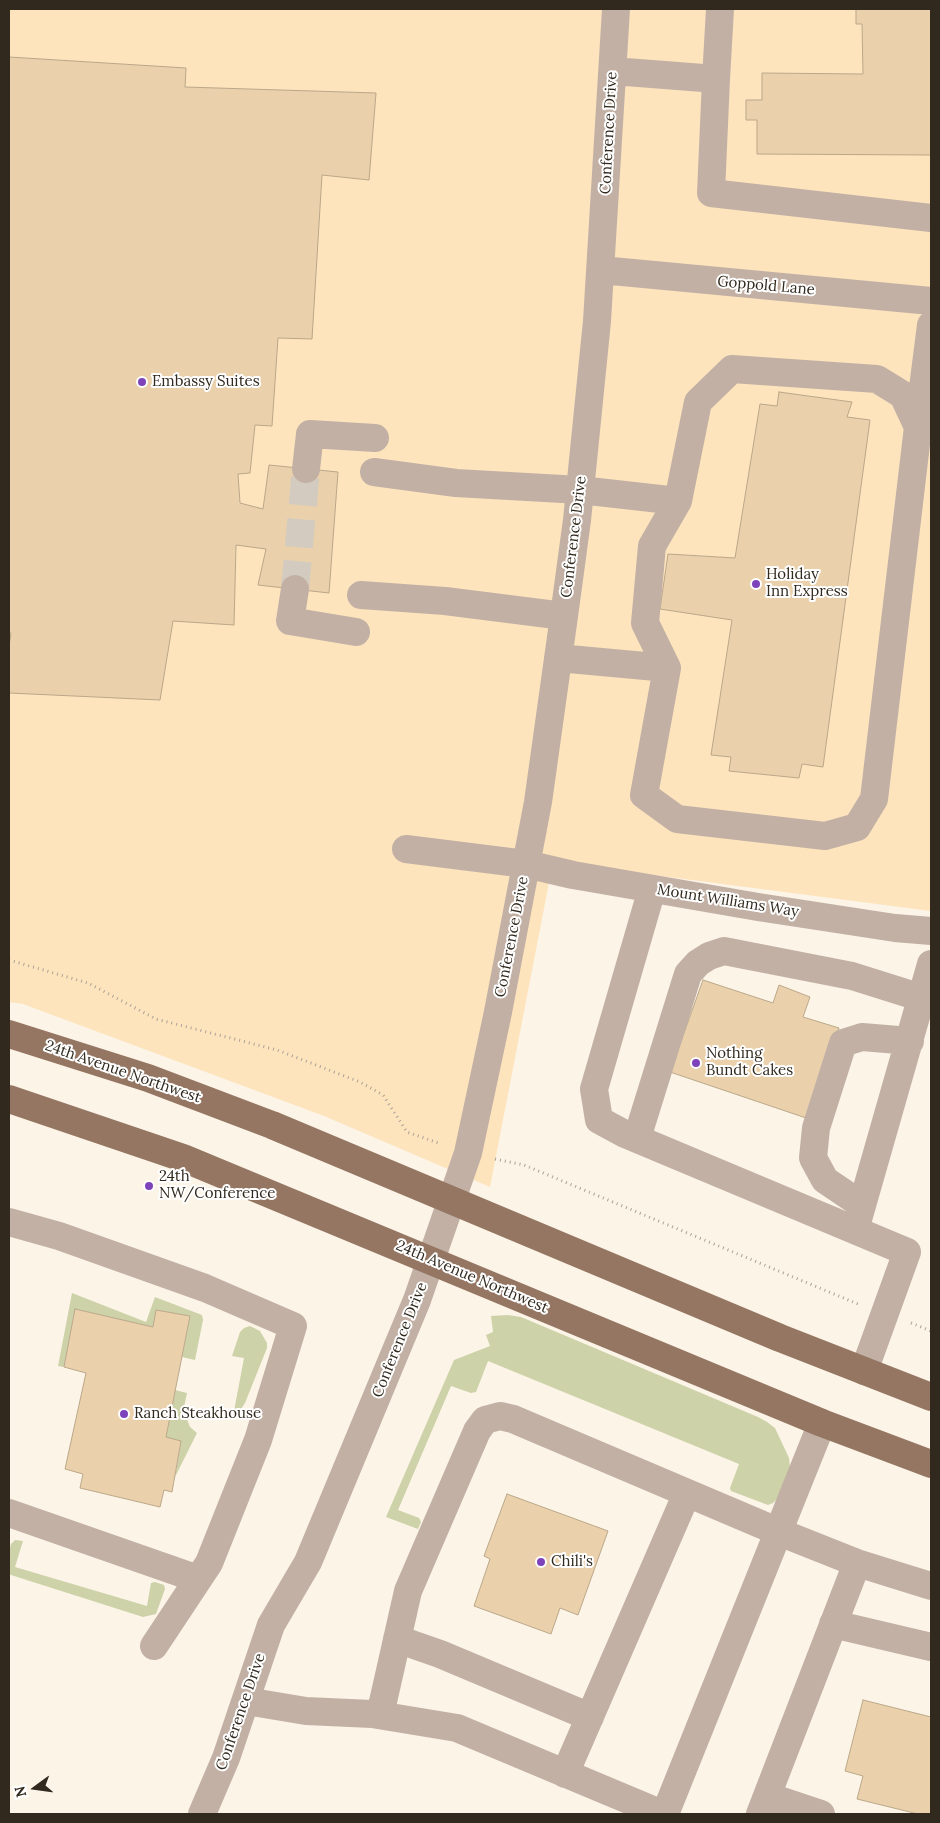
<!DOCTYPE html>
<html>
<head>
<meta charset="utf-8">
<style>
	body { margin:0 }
	#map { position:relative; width:940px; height:1823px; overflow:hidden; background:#fcf4e7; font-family:Lora,serif }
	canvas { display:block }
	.frame { position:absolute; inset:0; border:10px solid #31291d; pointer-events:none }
	.north { position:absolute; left:10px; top:1763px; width:50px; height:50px; -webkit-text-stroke:4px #fff; paint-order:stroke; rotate:256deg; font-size:14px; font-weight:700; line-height:20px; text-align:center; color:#31291d }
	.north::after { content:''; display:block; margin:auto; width:18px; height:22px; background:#31291d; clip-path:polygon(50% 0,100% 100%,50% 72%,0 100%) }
</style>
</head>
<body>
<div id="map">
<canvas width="940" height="1823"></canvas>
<div class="frame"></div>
<div class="north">N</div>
</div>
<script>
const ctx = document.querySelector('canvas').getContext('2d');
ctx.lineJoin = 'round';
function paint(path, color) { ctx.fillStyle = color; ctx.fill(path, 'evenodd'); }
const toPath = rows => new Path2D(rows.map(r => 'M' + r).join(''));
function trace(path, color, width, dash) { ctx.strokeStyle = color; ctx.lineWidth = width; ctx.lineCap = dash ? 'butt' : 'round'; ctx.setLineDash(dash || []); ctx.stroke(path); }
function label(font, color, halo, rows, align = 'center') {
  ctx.font = font + ' Lora,serif'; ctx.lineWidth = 4; ctx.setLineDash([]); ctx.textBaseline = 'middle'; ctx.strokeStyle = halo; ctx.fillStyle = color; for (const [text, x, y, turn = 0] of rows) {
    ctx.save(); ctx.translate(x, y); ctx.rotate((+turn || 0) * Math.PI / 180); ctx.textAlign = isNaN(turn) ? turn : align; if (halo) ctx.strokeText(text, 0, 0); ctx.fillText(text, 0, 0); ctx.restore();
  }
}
const built = toPath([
	[9,9,931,9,931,911,553,862,490,1187,324,1116,23,1004,9,1002]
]);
const green = toPath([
	[72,1293,146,1322,155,1297,202,1315,203,1320,195,1360,182,1357,190,1316,156,1310,153,1327,75,1309,64,1367,58,1366],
	[508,1315,521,1317,758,1417,767,1422,775,1428,789,1458,790,1468,778,1498,773,1503,768,1505,731,1491,730,1488,739,1464,488,1361,476,1392,471,1393,451,1386,398,1510,419,1518,421,1522,418,1529,386,1517,454,1360,490,1346,486,1335,493,1332,491,1316],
	[250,1326,260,1331,267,1343,267,1348,245,1403,241,1409,234,1411,244,1358,232,1356,240,1332,244,1328],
	[175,1390,187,1393,184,1407,186,1417,190,1427,197,1433,175,1477,181,1442,166,1437],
	[15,1540,23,1541,15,1567,147,1606,151,1583,155,1582,164,1585,165,1589,156,1614,143,1617,11,1575,9,1573,9,1552,11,1544]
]);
const building = toPath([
	[856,9,931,9,931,155,757,154,757,120,746,120,746,100,762,100,762,73,863,74,862,24,856,24,856,9],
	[9,57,186,68,185,87,376,93,369,180,322,175,312,339,278,338,272,426,255,425,250,473,238,474,240,503,263,509,269,465,338,472,329,593,258,585,266,549,236,545,234,625,173,621,160,700,9,693,9,646,11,633,9,633,9,57],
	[779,392,852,402,847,417,870,420,823,767,802,764,799,778,729,771,731,757,711,755,732,620,660,609,668,554,735,558,760,404,777,406,779,392],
	[703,980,773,1003,779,985,810,997,803,1017,839,1028,812,1120,670,1072,703,980],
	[75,1309,153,1327,156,1310,190,1316,166,1437,181,1441,172,1492,164,1490,160,1507,80,1488,83,1474,65,1469,86,1373,64,1367,75,1309],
	[507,1494,608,1531,578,1615,560,1608,551,1634,474,1606,490,1559,484,1556,507,1494],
	[863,1700,931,1717,931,1814,918,1814,857,1799,863,1776,845,1771,863,1700]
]);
const minorTunnel = toPath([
	[295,589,306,469]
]);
const path = toPath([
	[9,960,88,983,156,1019,277,1050,360,1082,383,1095,407,1132,441,1144],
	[495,1159,524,1165,858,1304],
	[911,1323,931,1331]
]);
const minor = toPath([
	[613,71,716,79,711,193,931,218],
	[716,79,720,9],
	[601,270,931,301],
	[918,427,931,325],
	[306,469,310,434,375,438],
	[374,472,456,483,580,490,678,501],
	[295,589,290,621,356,632],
	[361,595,445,601,564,616],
	[558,658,667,668,644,795,677,819,825,836,857,827,874,799,918,427,903,395,877,379,732,369,698,402,678,501,652,546,645,623,667,668],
	[406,849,526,864,573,875,758,907,895,928,931,931],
	[652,889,594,1089,599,1120,623,1133,907,1252,864,1371],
	[637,1138,688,974,698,963,709,956,724,951,852,976,922,998],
	[862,1205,825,1180,813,1158,816,1128,843,1043,862,1037,910,1041],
	[9,1222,59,1236,205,1288,293,1326,258,1440,209,1563,154,1646],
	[855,1230,931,964],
	[9,1513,198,1579],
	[833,1624,931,1647],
	[397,1639,440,1654,590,1717],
	[246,1701,306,1711,372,1714,457,1728,662,1814],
	[380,1715,408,1591,477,1431,485,1420,500,1416,513,1419,779,1532,857,1563,931,1586],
	[565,1774,687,1493],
	[767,1796,821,1814],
	[202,1814,226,1758,271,1625,308,1562,417,1300,468,1153,498,1012,538,802,564,616,577,520,597,321,616,9],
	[665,1814,822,1423],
	[760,1814,857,1563]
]);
const major = toPath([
	[9,1034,148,1078,272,1125,780,1338,931,1397],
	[9,1099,183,1158,822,1423,931,1464]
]);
const markers = [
	[142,382,5,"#7d43ba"],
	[756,584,5,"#7d43ba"],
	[696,1063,5,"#7d43ba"],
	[149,1186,5,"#7d43ba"],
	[124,1414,5,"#7d43ba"],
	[541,1562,5,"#7d43ba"]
];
const streetNames = [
	["Conference Drive",609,133,-87],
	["Goppold Lane",766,286,5],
	["Conference Drive",574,537,-83],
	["Mount Williams Way",728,901,9],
	["Conference Drive",512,937,-79],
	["24th Avenue Northwest",123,1072,19],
	["24th Avenue Northwest",472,1277,23],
	["Conference Drive",400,1340,-68],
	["Conference Drive",241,1712,-71]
];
const poiNames = [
	["Embassy Suites",152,382],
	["Holiday",766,575],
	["Inn Express",766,592],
	["Nothing",706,1054],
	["Bundt Cakes",706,1071],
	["24th",159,1177],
	["NW/Conference",159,1194],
	["Ranch Steakhouse",134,1414],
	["Chili's",551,1562]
];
paint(built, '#fde4bd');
paint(green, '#cdd2a9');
paint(building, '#ead1ac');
trace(building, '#bba789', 1);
trace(minorTunnel, '#d3cbbf', 28, [28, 14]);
trace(path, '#aba396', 3, [1, 4]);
trace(minor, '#c2b0a5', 28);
trace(major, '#957663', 28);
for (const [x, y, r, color] of markers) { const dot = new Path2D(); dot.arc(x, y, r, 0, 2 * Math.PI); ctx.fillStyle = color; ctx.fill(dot); trace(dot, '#fff', 2); }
label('15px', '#31291d', '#fff', streetNames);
label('15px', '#31291d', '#fff', poiNames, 'left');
</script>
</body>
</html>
